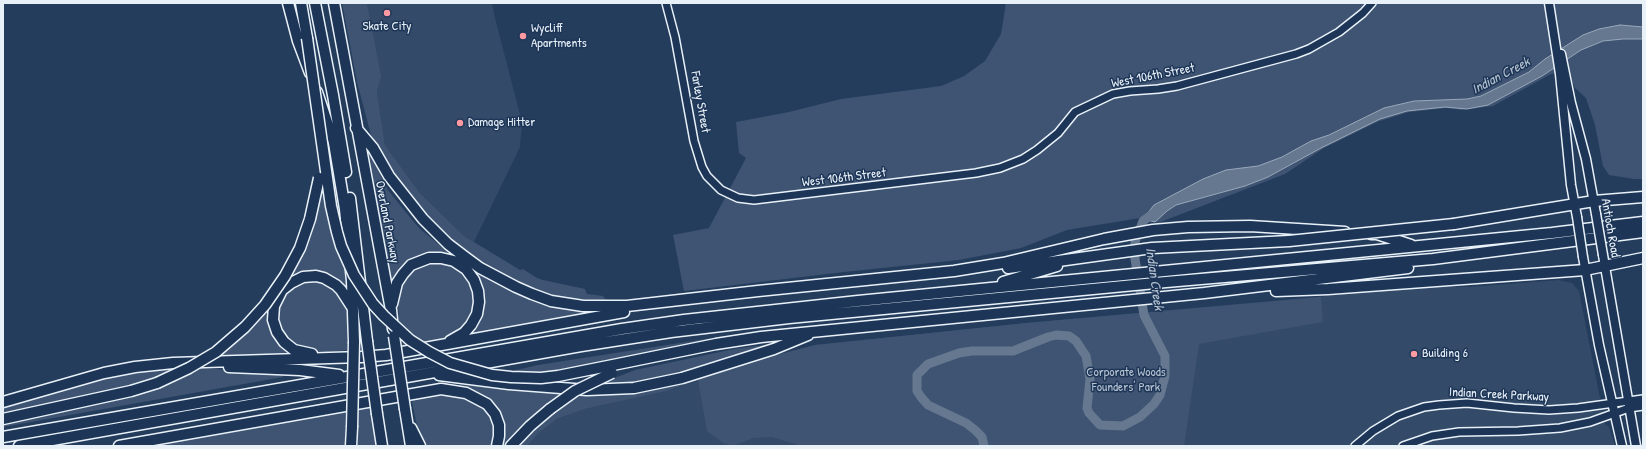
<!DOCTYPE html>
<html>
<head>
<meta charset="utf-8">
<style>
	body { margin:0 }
	#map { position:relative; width:1646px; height:449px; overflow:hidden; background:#253d5d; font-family:"Patrick Hand",sans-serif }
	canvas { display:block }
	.frame { position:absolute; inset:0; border:4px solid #e8f1f8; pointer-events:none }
</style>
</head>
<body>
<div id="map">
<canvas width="1646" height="449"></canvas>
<div class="frame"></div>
</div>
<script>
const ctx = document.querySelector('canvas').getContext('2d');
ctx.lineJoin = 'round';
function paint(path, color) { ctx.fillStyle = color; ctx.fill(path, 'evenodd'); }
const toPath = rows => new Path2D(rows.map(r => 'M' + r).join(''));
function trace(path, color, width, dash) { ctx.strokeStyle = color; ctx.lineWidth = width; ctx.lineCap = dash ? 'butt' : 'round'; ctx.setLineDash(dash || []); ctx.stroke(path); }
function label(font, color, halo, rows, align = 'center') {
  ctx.font = font + ' "Patrick Hand",sans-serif'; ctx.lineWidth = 3; ctx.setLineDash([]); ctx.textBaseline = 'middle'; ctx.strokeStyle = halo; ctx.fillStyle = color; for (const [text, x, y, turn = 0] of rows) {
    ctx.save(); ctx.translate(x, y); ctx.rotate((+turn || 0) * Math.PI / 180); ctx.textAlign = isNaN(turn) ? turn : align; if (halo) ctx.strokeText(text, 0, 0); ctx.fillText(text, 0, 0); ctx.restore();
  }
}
const built = toPath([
	[367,3,492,3,495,18,522,122,520,147,474,242,464,236,420,193,385,145,377,91,380,76],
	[1559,280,1572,283,1579,291,1605,424,1609,427,1615,446,527,446,540,432,557,419,585,409,667,391,761,359,815,345,1026,323,1372,292,1426,287,1469,287]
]);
const green = toPath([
	[342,3,367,3,381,76,377,91,385,145,420,193,464,236,520,270,523,269,537,278,543,280,585,289,587,294,603,296,607,302,574,300,539,292,495,273,430,227,373,143,357,82],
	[1006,3,1643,3,1643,179,1634,179,1609,175,1603,166,1595,125,1586,98,1575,88,1568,71,1551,74,1493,106,1462,110,1446,108,1409,112,1377,122,1324,148,1285,174,1158,223,1140,218,1067,230,1021,248,959,260,844,272,684,291,673,235,709,228,746,158,739,153,736,122,789,112,841,99,941,86,964,76,985,61,1001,34],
	[324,125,331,151,345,246,340,231],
	[368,155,370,155,388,190,404,210,419,228,451,255,432,255,392,283],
	[321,182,335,248,348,276,349,295,329,277,285,284],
	[430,262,441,262,451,264,467,277,473,286,475,297,474,309,465,328,449,338,403,346,399,320,398,301,399,289,403,280,409,273,419,265],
	[474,271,488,280,521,296,550,304,595,311,595,313,468,337,468,335,478,318,473,272],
	[313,280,333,287,346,305,347,314,347,350,327,352,302,349,289,341,278,325,278,304,285,294,293,286,302,282],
	[1321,297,1323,322,1199,344,1184,446,801,446,772,437,753,438,733,446,723,443,707,431,698,380,667,391,585,409,557,419,540,432,527,446,517,446,535,427,580,394,603,395,627,393,698,377,698,379,761,359,815,345,1026,323],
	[273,301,270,315,294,355,214,358],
	[725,336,726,338,574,369,537,374,504,373,538,365],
	[772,344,772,346,697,369,644,383,594,386,635,370,734,349],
	[184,367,169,375,134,383,134,387,3,416,3,407,94,381,148,370],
	[197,368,282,373,283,377,3,427,3,423],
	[455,385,502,387,568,392,527,423,505,445,501,445,498,413,455,388],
	[448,393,464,396,487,409,493,418,496,428,494,446,426,446,417,426,411,397],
	[381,403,388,446,355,446,356,408],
	[345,410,345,446,143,446]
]);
const water = toPath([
	[1620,25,1643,27,1643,39,1623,39,1603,41,1581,50,1542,76,1488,105,1467,109,1445,107,1407,111,1380,119,1321,148,1268,177,1245,186,1176,205,1167,211,1155,222,1143,219,1154,205,1203,179,1226,170,1258,166,1282,157,1311,141,1329,135,1384,108,1414,101,1467,99,1481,96,1529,72,1545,59,1583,35,1599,29,1620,25]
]);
const river = toPath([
	[984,446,982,437,975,430,966,423,928,405,921,397,917,391,917,375,928,364,959,353,972,351,1013,351,1048,337,1056,335,1069,336,1076,341,1086,356,1090,379,1087,408,1089,413,1100,425,1123,426,1140,417,1154,404,1160,395,1165,376,1165,356,1144,315,1135,259,1135,242,1143,221,1154,213]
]);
const tertiary = toPath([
	[666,3,675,37,694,141,702,167,707,176,721,190,738,198,754,200,976,173,1000,168,1023,159,1037,150,1058,133,1075,112,1113,94,1130,91,1158,89,1177,86,1296,54,1309,49,1339,32,1363,13,1372,3],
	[1355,446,1373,431,1398,416,1424,407,1439,405,1467,403,1514,408,1549,410,1578,408,1643,399],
	[1403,446,1432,436,1459,432,1518,431,1560,428,1590,422,1629,408,1643,406]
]);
const secondary = toPath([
	[1549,3,1560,74,1571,185,1577,217],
	[1561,54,1571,103,1586,159,1596,214],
	[1603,255,1636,446],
	[1583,257,1599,345,1622,446]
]);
const motorway = toPath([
	[288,3,298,41,310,73],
	[301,3,307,38],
	[315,3,333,95,346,172],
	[334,3,391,310,393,329],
	[317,92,334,143,345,209,352,281,354,342],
	[356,128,373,148,389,176,423,219,448,244,465,257,480,268,516,287,532,294,551,301,583,306,627,306,758,291,954,271,1003,263,1104,239,1153,230,1188,227,1250,226,1345,232],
	[350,198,367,341],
	[1454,224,1594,201,1643,197],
	[1371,234,1377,234,1411,245],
	[1008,268,1152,248,1289,241],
	[1003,282,1057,266],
	[1276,291,1328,289,1585,270,1643,258],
	[392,304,397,283,403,274,411,265,429,258,441,258,454,261,466,269,474,280,478,291,479,302,477,314,471,325,464,333,450,341],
	[312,354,294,350,284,342,277,332,273,320,274,306,282,290,291,283,303,277,316,276,324,278,336,285,341,290,352,307],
	[613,365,716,344,761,337,1204,293,1408,268],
	[229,367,300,370,339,375],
	[439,375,509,384,587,390,634,388,682,378,774,349,808,335],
	[3,402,104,373,135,367,173,363,361,357,386,355,624,312],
	[405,409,411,446],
	[377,414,382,446],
	[3,419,131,391,157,383],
	[411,428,420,446],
	[3,437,622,329,684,320,858,301,1552,233,1643,222],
	[19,446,581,346,671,332,789,318,1166,282,1433,259,1643,232],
	[119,446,441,389,466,393,487,404,495,414,499,425,499,436,497,446],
	[351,446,352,427],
	[511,446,530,426,550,409]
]);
const secondaryBridge = toPath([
	[1596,214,1603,255],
	[1577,217,1583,257]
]);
const motorwayBridge = toPath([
	[307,38,331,206,337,232,341,246,354,275,373,304,384,316,410,340,429,352,450,363,492,375,511,377,541,378,558,376,613,365],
	[1289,241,1454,224],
	[394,336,405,409],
	[367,341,377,414],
	[157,383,189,368,216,352,245,327,265,305,285,276,300,248,310,219,319,178],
	[550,409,575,391,612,373],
	[352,427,354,342]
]);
const markers = [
	[387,13,4,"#ff9aa2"],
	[523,36,4,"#ff9aa2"],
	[460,123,4,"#ff9aa2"],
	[1414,354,4,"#ff9aa2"]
];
const poiNames = [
	["Skate City",387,27,"center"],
	["Wycliff",531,29],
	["Apartments",531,44],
	["Damage Hitter",468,123],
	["Building 6",1422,354]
];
const streetNames = [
	["West 106th Street",1153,76,-11],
	["Farley Street",700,102,80],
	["West 106th Street",844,178,-7],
	["Overland Parkway",387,222,79],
	["Antioch Road",1610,228,80],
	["Indian Creek Parkway",1499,395,3]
];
const parkNames = [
	["Corporate Woods",1126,373],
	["Founders' Park",1126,388]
];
const waterNames = [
	["Indian Creek",1501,76,-28],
	["Indian Creek",1154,279,82]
];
paint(built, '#334a68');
paint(green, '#3e5472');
paint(water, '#657890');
trace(water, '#99a8ba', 1);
trace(river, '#657890', 9);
trace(tertiary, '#e8f1f8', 10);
trace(secondary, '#e8f1f8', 11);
trace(motorway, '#e8f1f8', 13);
trace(tertiary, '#1d3557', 7);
trace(secondary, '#1d3557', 8);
trace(motorway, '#1d3557', 10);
trace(secondaryBridge, '#e8f1f8', 11, []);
trace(motorwayBridge, '#e8f1f8', 13, []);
trace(secondaryBridge, '#1d3557', 8);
trace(motorwayBridge, '#1d3557', 10);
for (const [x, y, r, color] of markers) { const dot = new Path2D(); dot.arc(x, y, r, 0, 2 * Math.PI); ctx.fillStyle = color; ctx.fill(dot); trace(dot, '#1d3557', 1.5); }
label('13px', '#e8f1f8', '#1d3557', poiNames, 'left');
label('13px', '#e8f1f8', '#1d3557', streetNames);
label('13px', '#b5c2d0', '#1d3557', parkNames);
label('italic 14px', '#b4c1ce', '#1d3557', waterNames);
</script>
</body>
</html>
